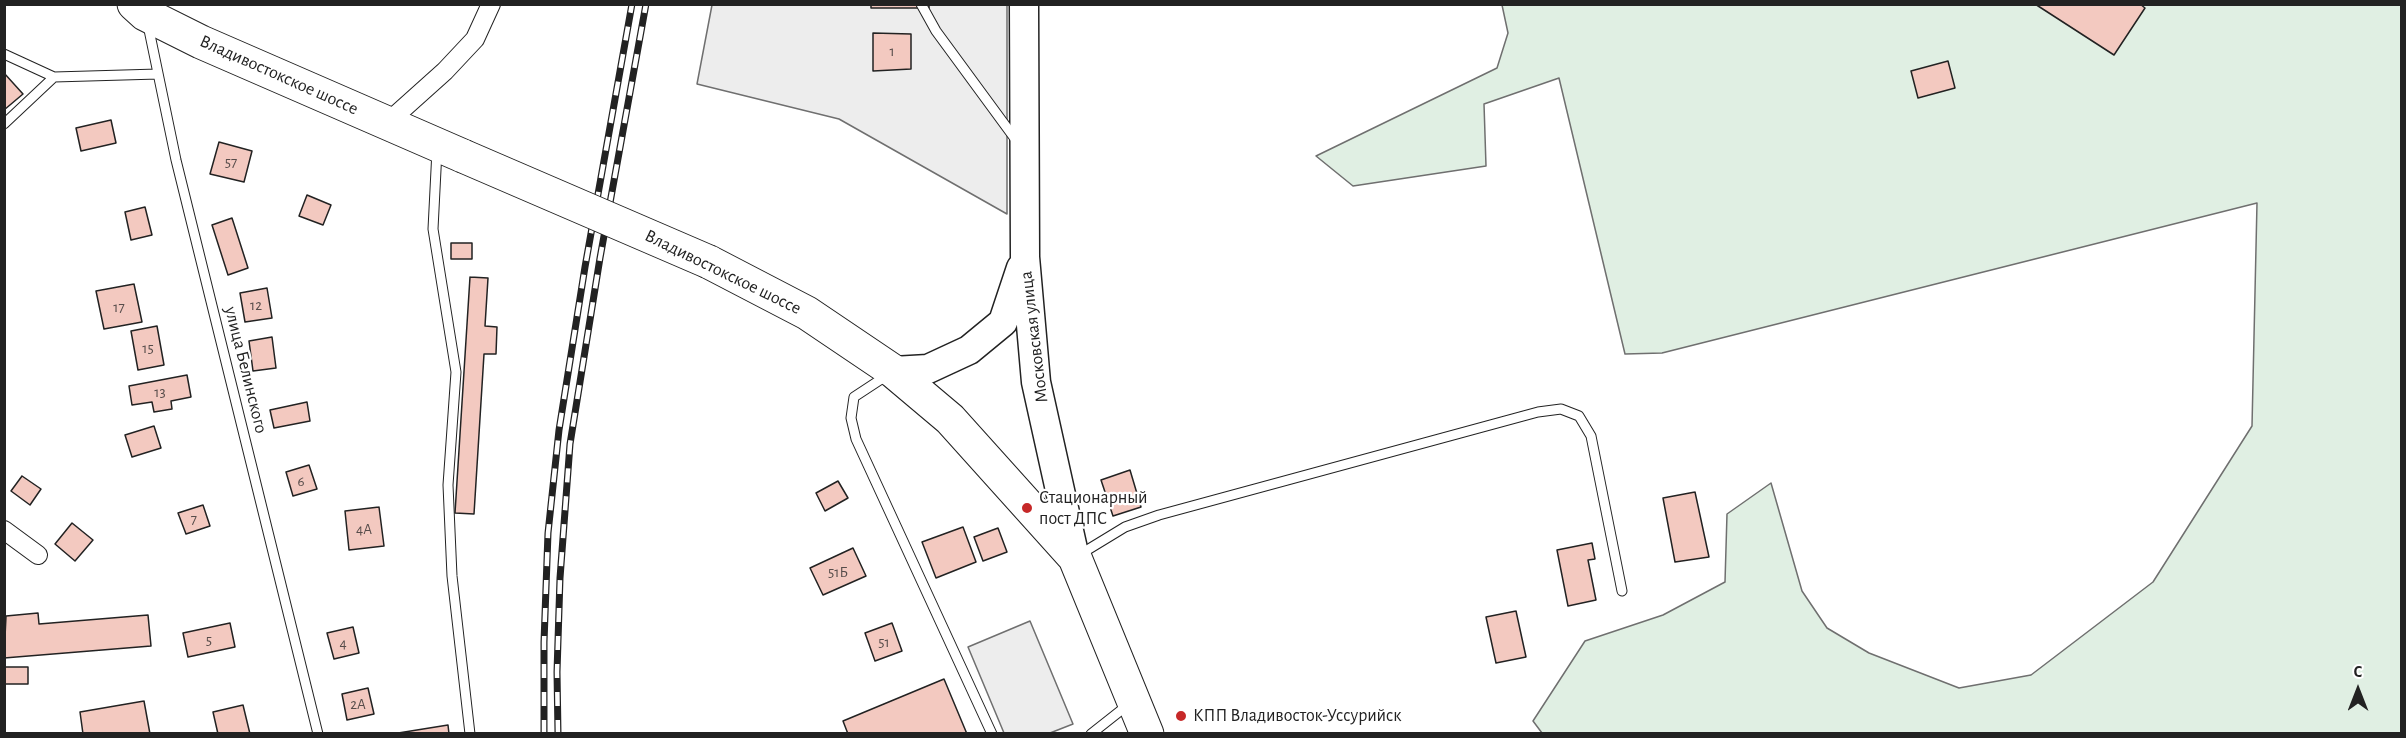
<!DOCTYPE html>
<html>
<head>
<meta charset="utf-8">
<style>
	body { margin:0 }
	#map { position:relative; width:2406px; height:738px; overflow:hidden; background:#fff; font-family:"Alegreya Sans",sans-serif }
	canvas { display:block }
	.frame { position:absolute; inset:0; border:6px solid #222; pointer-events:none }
	.north { position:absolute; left:2328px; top:660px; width:60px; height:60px; -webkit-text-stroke:4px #fff; paint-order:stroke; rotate:0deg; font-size:16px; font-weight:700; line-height:24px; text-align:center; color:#222 }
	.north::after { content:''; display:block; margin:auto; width:21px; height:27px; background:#222; clip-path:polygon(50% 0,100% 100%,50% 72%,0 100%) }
</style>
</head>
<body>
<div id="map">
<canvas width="2406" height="738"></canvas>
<div class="frame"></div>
<div class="north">С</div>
</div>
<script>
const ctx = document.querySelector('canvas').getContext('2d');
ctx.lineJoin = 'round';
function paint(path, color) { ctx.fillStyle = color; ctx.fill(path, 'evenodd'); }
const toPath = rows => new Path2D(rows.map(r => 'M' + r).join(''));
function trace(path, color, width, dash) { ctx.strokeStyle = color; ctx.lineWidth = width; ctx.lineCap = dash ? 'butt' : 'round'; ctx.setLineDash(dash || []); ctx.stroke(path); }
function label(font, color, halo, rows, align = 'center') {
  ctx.font = font + ' "Alegreya Sans",sans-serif'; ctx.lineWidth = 4.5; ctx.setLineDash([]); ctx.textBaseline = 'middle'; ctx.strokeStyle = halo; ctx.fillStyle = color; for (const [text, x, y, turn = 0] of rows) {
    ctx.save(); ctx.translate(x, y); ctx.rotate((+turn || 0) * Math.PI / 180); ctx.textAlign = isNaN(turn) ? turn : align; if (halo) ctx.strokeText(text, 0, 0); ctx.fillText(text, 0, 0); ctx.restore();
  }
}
const green = toPath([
	[1502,5,2401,5,2401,733,1542,733,1533,721,1585,641,1663,615,1725,582,1727,514,1771,483,1802,591,1827,628,1869,653,1959,688,2031,675,2153,582,2252,426,2257,203,1662,353,1625,354,1559,78,1484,104,1486,166,1353,186,1316,156,1497,68,1508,33,1502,5]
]);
const parking = toPath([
	[712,5,1007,5,1007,214,839,119,697,84,712,5],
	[1030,621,1073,724,1050,733,1004,733,968,647,1030,621]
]);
const building = toPath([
	[871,4,929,4,929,8,871,8,871,4],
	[2035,4,2140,4,2145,8,2114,55,2035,4],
	[873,33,911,34,911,69,873,71,873,33],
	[1948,61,1955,88,1918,98,1911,71,1948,61],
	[4,73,23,94,4,110,4,73],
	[111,120,116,143,81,151,76,128,111,120],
	[219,142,252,151,244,182,210,174,219,142],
	[307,195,331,205,323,225,299,216,307,195],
	[145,207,152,235,131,240,125,212,145,207],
	[232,218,248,268,228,275,212,225,232,218],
	[451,243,472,243,472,259,451,259,451,243],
	[470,277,488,278,485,326,497,327,496,354,484,354,474,514,455,513,470,277],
	[134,284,142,322,104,329,96,291,134,284],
	[267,288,272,318,245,322,240,293,267,288],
	[157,326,164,365,138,370,131,331,157,326],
	[272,337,276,368,253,371,249,341,272,337],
	[187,375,191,397,171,401,172,409,154,412,152,402,132,405,129,386,187,375],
	[307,402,310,421,274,428,270,410,307,402],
	[154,426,161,448,132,457,125,435,154,426],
	[309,465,317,489,293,496,286,472,309,465],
	[1130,470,1141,507,1113,516,1101,480,1130,470],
	[22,476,41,489,30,505,11,491,22,476],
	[838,481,848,498,825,511,816,493,838,481],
	[1695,492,1709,557,1675,562,1663,498,1695,492],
	[203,505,210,526,186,534,178,513,203,505],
	[379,507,384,546,349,550,345,511,379,507],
	[72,523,93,540,75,561,55,544,72,523],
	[963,527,976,562,936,578,922,542,963,527],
	[998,528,1007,552,983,561,974,537,998,528],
	[1592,543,1595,559,1588,560,1596,600,1568,606,1557,550,1592,543],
	[853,548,866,576,823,595,810,568,853,548],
	[1516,611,1526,657,1496,663,1486,617,1516,611],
	[38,613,39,624,148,615,151,646,4,658,6,616,38,613],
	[230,623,235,647,188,657,183,633,230,623],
	[892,623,902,651,875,661,865,633,892,623],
	[353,627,359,653,334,659,327,633,353,627],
	[4,667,28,667,28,684,4,684,4,667],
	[944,679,967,734,848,734,843,721,944,679],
	[368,688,374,714,347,720,342,694,368,688],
	[144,701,150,734,83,734,80,712,144,701],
	[243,705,250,734,218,734,213,712,243,705],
	[448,725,449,734,392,734,448,725]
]);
const lane = toPath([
	[921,4,936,31,1016,140],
	[148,25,176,160,318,734],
	[4,54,54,77,158,74],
	[4,124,54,77],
	[437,150,433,229,456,372,448,485,452,576,470,734],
	[889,374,854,397,851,418,856,439,992,734],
	[1079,555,1125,527,1159,515,1538,412,1561,409,1579,416,1591,436,1622,591],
	[1091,734,1129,704]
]);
const street = toPath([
	[387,123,445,71,475,39,491,4],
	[4,530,38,555]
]);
const primary = toPath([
	[1024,4,1025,257,1036,382,1075,558],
	[893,371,928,369,969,350,1003,322,1021,268]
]);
const highway = toPath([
	[134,4,145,14,201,42,463,156],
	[709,262,807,313,893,371,950,419,1075,558,1147,734]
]);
const rail = toPath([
	[544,734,544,642,548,533,559,430,585,267,632,4],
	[558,734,557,672,560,578,570,444,600,258,646,4]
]);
const highwayBridge = toPath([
	[463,156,709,262]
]);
const markers = [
	[1027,508,6,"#c62828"],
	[1181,716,6,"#c62828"]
];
const numberNames = [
	["1",892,51],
	["57",231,162],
	["12",256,305],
	["17",119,307],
	["15",148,348],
	["13",160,392],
	["6",301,481],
	["7",194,519],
	["4А",364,529],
	["51Б",838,572],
	["5",209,640],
	["51",884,642],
	["4",343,643],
	["2А",358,704]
];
const streetNames = [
	["Владивостокское шоссе",279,75,24],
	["Владивостокское шоссе",723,272,26],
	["Московская улица",1034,337,-97],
	["улица Белинского",246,370,76]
];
const poiNames = [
	["Стационарный",1039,498],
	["пост ДПС",1039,519],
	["КПП Владивосток-Уссурийск",1193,716]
];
paint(green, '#e0efe3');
trace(green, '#6f6f6f', 1.5);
paint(parking, '#ededed');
trace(parking, '#6f6f6f', 1.5);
paint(building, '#f3c9c0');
trace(building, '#222', 1.5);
trace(lane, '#222', 11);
trace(street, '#222', 20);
trace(primary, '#222', 31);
trace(highway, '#222', 35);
trace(lane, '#fff', 9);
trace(street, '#fff', 18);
trace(primary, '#fff', 28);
trace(highway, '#fff', 33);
trace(rail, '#222', 7);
trace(rail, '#fff', 4.5, [14]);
trace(highwayBridge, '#222', 35, []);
trace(highwayBridge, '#fff', 33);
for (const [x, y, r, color] of markers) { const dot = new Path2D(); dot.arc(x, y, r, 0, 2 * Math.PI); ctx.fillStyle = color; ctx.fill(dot); trace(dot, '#fff', 2); }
label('15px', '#564c4a', null, numberNames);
label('18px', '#222', '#fff', streetNames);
label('18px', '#222', '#fff', poiNames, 'left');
</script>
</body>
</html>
